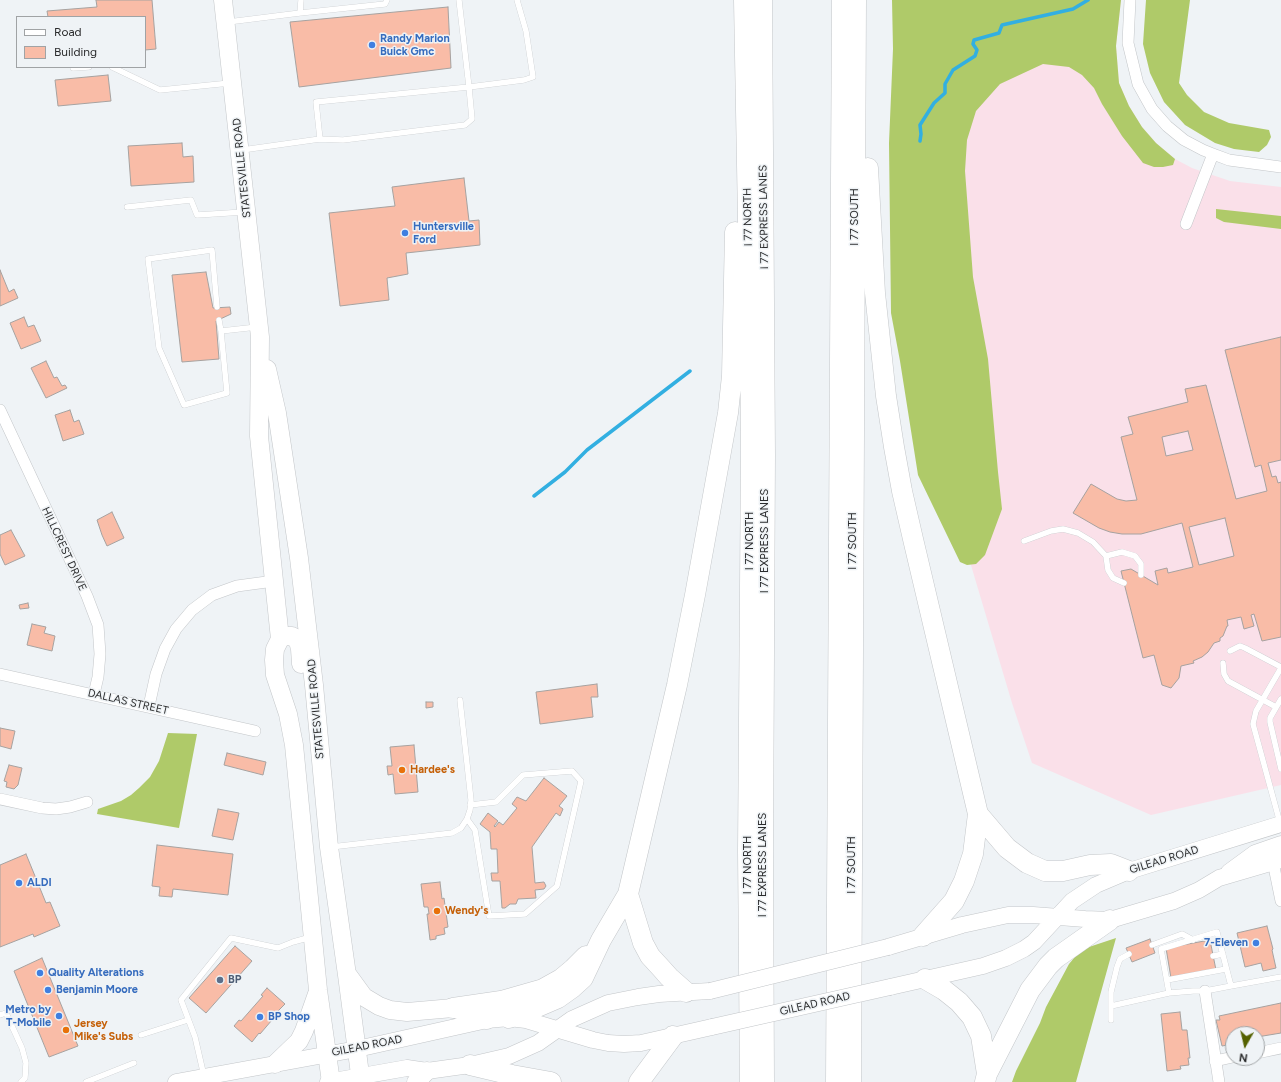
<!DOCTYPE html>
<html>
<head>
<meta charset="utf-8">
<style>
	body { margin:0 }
	#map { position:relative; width:1281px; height:1082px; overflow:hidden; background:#eff3f6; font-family:Figtree,sans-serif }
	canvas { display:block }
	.legend { position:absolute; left:16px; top:16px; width:130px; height:52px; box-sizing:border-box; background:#eff3f6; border:1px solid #a0a3a5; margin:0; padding:5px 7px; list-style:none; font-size:12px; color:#2a2b2c }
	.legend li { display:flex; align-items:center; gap:8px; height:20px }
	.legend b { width:20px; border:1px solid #a0a3a5 }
	.north { position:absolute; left:1225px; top:1026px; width:40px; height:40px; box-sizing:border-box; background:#eff3f6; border:1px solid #a0a3a5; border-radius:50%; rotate:188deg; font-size:11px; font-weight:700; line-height:16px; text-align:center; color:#2a2b2c }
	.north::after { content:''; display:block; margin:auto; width:14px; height:18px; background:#546100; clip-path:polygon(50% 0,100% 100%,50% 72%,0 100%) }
</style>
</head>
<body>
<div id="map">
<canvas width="1281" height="1082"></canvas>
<ul class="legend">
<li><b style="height:5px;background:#fff"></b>Road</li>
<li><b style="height:11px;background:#f9bca7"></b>Building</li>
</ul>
<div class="north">N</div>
</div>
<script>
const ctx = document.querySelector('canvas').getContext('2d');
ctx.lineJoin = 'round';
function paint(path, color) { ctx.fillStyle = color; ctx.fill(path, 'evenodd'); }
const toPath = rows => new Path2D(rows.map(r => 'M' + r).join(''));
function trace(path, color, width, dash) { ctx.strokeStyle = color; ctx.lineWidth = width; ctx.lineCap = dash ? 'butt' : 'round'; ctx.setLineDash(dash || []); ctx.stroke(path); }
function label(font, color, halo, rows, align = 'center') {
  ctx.font = font + ' Figtree,sans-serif'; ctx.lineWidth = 3; ctx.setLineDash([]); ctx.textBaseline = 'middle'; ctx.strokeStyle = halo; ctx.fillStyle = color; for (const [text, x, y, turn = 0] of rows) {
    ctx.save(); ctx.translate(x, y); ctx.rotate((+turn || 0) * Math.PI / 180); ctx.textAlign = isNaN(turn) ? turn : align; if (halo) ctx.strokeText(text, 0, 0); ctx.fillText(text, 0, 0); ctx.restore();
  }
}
const medical = toPath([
	[1034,0,1121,0,1116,46,1119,83,1129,106,1142,127,1156,143,1175,159,1192,168,1230,181,1281,187,1281,785,1151,815,1032,763,1012,703,962,535,955,63]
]);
const forest = toPath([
	[892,0,1121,0,1116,46,1119,83,1129,106,1142,127,1156,143,1175,159,1173,165,1163,167,1154,167,1143,163,1122,136,1102,104,1094,88,1082,75,1069,67,1043,64,1000,84,976,111,967,140,965,171,973,277,988,359,998,472,1002,509,985,555,976,564,967,565,960,562,918,475,900,361,891,313,889,143,893,49],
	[1146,0,1190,0,1179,83,1187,95,1204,112,1229,123,1269,130,1271,137,1267,145,1259,152,1234,149,1215,143,1185,125,1164,102,1150,73,1143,44],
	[1216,209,1281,216,1281,229,1224,222,1216,218],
	[168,733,197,734,179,828,97,814,98,809,121,801,131,795,139,788,150,777,159,761],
	[1116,938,1076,1082,1012,1082,1016,1071,1040,1023,1046,1007,1069,964,1079,952,1089,947]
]);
const stream = toPath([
	[920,141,921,134,920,125,934,103,945,93,945,84,953,70,975,56,977,50,973,44,974,40,999,33,1002,25,1073,9,1088,0],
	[534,496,565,472,587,450,690,371]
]);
const building = toPath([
	[96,0,152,0,156,49,145,50,145,17,48,17,47,11,97,7,96,0],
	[448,7,451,68,299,87,290,22,448,7],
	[108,75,111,101,58,106,55,80,108,75],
	[182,143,183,157,193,156,194,182,131,186,128,146,182,143],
	[464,178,469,221,479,220,480,245,406,253,408,274,387,278,389,300,340,306,329,213,395,206,392,187,464,178],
	[0,270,9,292,14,289,18,298,0,306,0,270],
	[206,272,213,308,230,307,231,314,216,321,219,359,182,362,172,275,206,272],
	[24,317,28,327,34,325,41,341,21,349,10,323,24,317],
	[1281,337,1281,460,1268,463,1272,477,1276,476,1278,483,1281,482,1281,637,1262,641,1254,614,1251,615,1254,626,1244,629,1241,617,1227,620,1228,626,1227,626,1223,636,1220,638,1220,641,1214,643,1208,652,1202,657,1193,661,1194,663,1181,666,1179,678,1171,688,1162,685,1154,655,1143,658,1121,571,1131,569,1158,585,1155,571,1167,568,1168,573,1193,567,1182,523,1141,534,1122,534,1110,532,1099,528,1073,513,1091,484,1117,499,1126,501,1137,500,1121,437,1133,434,1128,417,1188,402,1185,389,1206,385,1236,499,1267,491,1261,465,1255,467,1225,350,1281,337],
	[1188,431,1193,450,1166,456,1162,437,1188,431],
	[1225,518,1234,556,1199,565,1189,527,1225,518],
	[46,361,54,378,57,377,62,386,65,385,67,388,46,398,31,368,46,361],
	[70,410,74,422,79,420,84,434,63,441,55,415,70,410],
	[112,512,124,538,107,546,102,535,97,520,112,512],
	[11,530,25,556,5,565,0,554,0,535,11,530],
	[28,603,29,608,20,609,19,605,28,603],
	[32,624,46,627,44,633,55,636,52,651,27,645,32,624],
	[597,684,598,697,591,697,593,717,540,724,536,692,597,684],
	[426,702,433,702,433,707,426,708,426,702],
	[0,728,15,731,11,749,0,746,0,728],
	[414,745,418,792,395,794,393,774,388,775,387,766,392,766,390,747,414,745],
	[227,753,266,762,263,775,224,765,227,753],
	[9,765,22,768,18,785,14,789,6,787,7,782,4,781,9,765],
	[544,778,567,796,559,806,563,809,560,816,556,813,532,847,535,883,544,882,546,886,544,889,535,890,536,898,518,899,516,904,510,904,505,908,502,908,500,881,492,881,491,873,498,873,497,849,491,849,490,832,480,824,488,813,498,821,494,826,495,827,499,822,503,825,517,808,512,804,517,797,526,801,544,778],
	[218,809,239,813,233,840,212,836,218,809],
	[157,845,233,854,228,895,173,889,172,897,159,896,160,887,152,886,157,845],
	[26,854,46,903,50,902,60,926,34,937,33,934,0,947,0,865,26,854],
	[440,882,442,899,444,898,448,927,444,928,445,934,436,936,436,939,430,940,427,914,429,914,428,907,424,907,421,884,440,882],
	[1267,926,1273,949,1272,950,1276,968,1263,971,1261,963,1245,967,1237,933,1267,926],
	[1150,939,1155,953,1132,962,1126,948,1150,939],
	[1210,940,1216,970,1171,978,1166,948,1210,940],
	[235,946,252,961,206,1013,189,998,235,946],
	[42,958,78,1046,49,1057,14,971,42,958],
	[267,988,285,1004,277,1012,278,1013,260,1034,259,1033,252,1042,234,1026,239,1020,241,1021,263,996,261,995,267,988],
	[1281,1003,1281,1033,1257,1037,1257,1034,1233,1034,1233,1044,1222,1046,1216,1020,1220,1020,1219,1016,1281,1003],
	[1180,1012,1182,1030,1187,1030,1190,1058,1188,1058,1189,1065,1180,1066,1181,1069,1167,1071,1161,1014,1180,1012]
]);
const lane = toPath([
	[300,13,385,4,387,0],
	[228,22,300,13,301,0],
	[112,67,160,90,230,83],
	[73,68,89,67],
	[320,139,316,102,469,87,459,0],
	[242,150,320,139,343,140,465,125,472,119,469,87,524,80,533,77,526,31,517,0],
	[127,207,191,200,197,215,244,212],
	[217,307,212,250,148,259,159,348,184,405,227,393,221,331,257,327],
	[219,320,221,331],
	[1024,541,1051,531,1063,529,1078,533,1093,542,1106,556,1108,570,1113,578,1124,583],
	[1106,556,1122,552,1135,556,1141,564,1141,575],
	[1230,651,1240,646,1245,648,1281,667],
	[1223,663,1224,674,1228,681,1276,707],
	[1281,699,1270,718,1270,722,1281,769],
	[467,819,475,830,489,916,525,914,557,886,581,781,572,771,523,775,496,802,470,805],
	[1280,823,1253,724,1256,711,1281,668],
	[331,847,452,833,461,828,467,819,470,810,471,800,460,700],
	[1152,945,1182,934,1193,940],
	[1213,956,1223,954],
	[1167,980,1226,969],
	[1231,986,1217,932,1161,949,1169,993,1193,991,1205,991,1231,986,1281,977],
	[1111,1006,1169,993],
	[0,1015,6,1013,22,1048,26,1063,25,1078,21,1082],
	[1111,1020,1111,992,1117,967,1120,959,1129,954],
	[141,1035,188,1020],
	[204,1076,195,1037,181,1000,231,938,278,948,293,942,311,937],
	[86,1082,134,1063]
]);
const street = toPath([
	[1130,0,1128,43,1138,84,1152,109,1167,126,1184,140,1203,150,1213,154,1229,160,1281,167],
	[1186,224,1213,154],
	[0,410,87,596,98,625,100,654,98,677,94,694],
	[0,674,255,731],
	[149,706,156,674,165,649,176,629,192,610,212,595,237,586,274,581],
	[0,799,42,808,56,809,70,807,87,802],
	[1273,862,1281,901],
	[1205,991,1219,1082],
	[1257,1053,1281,1048],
	[1215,1061,1233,1057]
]);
const secondary = toPath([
	[1229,872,1255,853,1281,844],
	[888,947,962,925,1008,915,1033,915,1085,919,1110,920,1174,901,1199,890,1219,878,1281,860],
	[890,987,983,966,1006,958,1024,949,1034,942,1072,901,1096,885,1129,871,1281,824],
	[176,1082,357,1049,487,1020,509,1018,526,1020,593,1040,608,1043,624,1044,641,1043,712,1027],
	[328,1082,407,1068,427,1071,470,1065,509,1056,538,1043,572,1019,608,1003,638,997,659,994,710,991]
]);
const primary = toPath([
	[223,0,260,337,259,436,280,639,275,649,274,660,275,675,288,714,294,745,318,990,331,1082],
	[267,369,277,413,299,558,314,685,329,847,347,975,361,1082],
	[280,639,286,636,292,636,298,641,300,649,301,664],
	[348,975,364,997,379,1006,390,1010,407,1012,453,1008,487,1020],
	[275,1064,299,1041,304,1031,317,994],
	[416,1082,427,1071]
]);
const highway = toPath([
	[744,0,750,329,751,454,748,851,750,1082],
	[762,0,765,454,763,851,764,1082],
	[868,168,875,293,886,396,894,447,902,491,913,539,978,814,973,854,964,881,954,901,923,936],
	[978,814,1007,848,1027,863,1045,871,1063,871,1090,865,1111,864,1129,871],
	[628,894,643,943,650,956,661,968,669,977,686,992],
	[925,979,944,990,959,1002,972,1017,981,1036,987,1074],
	[453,1008,501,1001,543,989,561,979,573,969,586,956],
	[509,1018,537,1007,558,998,572,988,583,978,601,940,628,894,677,685,695,595,728,413,732,376,735,232],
	[470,1065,512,1075,551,1082],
	[639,1082,673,1036],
	[836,1082,842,0],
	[851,1082,856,0],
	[985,1082,987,1074,1030,990,1048,966,1056,958,1110,920]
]);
const secondaryBridge = toPath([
	[710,991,888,947],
	[712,1027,890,987]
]);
const markers = [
	[372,45,4,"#3f7fe0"],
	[405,233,4,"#3f7fe0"],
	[402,770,4,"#e8710a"],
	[19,883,4,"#3f7fe0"],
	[437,911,4,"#e8710a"],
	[1256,943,4,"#3f7fe0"],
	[40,973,4,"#3f7fe0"],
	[220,980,4,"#5c6f8a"],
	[48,990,4,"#3f7fe0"],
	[59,1016,4,"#3f7fe0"],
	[260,1017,4,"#3f7fe0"],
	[66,1030,4,"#e8710a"]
];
const shopNames = [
	["Randy Marion",380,39],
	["Buick Gmc",380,52],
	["Huntersville",413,227],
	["Ford",413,240],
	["ALDI",27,883],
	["7-Eleven",1248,943,"right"],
	["Quality Alterations",48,973],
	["Benjamin Moore",56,990],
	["Metro by",51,1010,"right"],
	["T-Mobile",51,1023,"right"],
	["BP Shop",268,1017]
];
const streetNames = [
	["STATESVILLE ROAD",242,168,-96],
	["I 77 NORTH",748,217,-91],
	["I 77 EXPRESS LANES",764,217,-91],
	["I 77 SOUTH",855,217,-90],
	["I 77 NORTH",750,541,-90],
	["I 77 EXPRESS LANES",765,541,-90],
	["I 77 SOUTH",853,541,-90],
	["HILLCREST DRIVE",64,549,65],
	["DALLAS STREET",128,702,13],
	["STATESVILLE ROAD",316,709,-95],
	["GILEAD ROAD",1164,860,-17],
	["I 77 NORTH",748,865,-90],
	["I 77 EXPRESS LANES",763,865,-90],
	["I 77 SOUTH",852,865,-90],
	["GILEAD ROAD",815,1004,-13],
	["GILEAD ROAD",367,1046,-11]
];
const foodNames = [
	["Hardee's",410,770],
	["Wendy's",445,911],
	["Jersey",74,1024],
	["Mike's Subs",74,1037]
];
const serviceNames = [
	["BP",228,980]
];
paint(medical, '#fae0e9');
paint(forest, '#afca69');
trace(stream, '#32afe1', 3.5);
paint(building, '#f9bca7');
trace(building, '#a6a2a0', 1);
trace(lane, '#c3c6c9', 6);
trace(street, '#c3c6c9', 12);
trace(secondary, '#c3c6c9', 17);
trace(primary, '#c3c6c9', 19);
trace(highway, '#c3c6c9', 21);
trace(lane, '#fff', 5.5);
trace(street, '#fff', 11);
trace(secondary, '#fff', 16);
trace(primary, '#fff', 18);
trace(highway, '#fff', 20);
trace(secondaryBridge, '#c3c6c9', 17, []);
trace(secondaryBridge, '#fff', 16);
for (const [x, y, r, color] of markers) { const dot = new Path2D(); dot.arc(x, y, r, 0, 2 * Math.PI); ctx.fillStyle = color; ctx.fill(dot); trace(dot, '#eff3f6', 1.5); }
label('bold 11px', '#366cbe', '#eff3f6', shopNames, 'left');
label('11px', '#2a2b2c', '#eff3f6', streetNames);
label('bold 11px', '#c56008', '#eff3f6', foodNames, 'left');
label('bold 11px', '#4e5e75', '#eff3f6', serviceNames, 'left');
</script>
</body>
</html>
